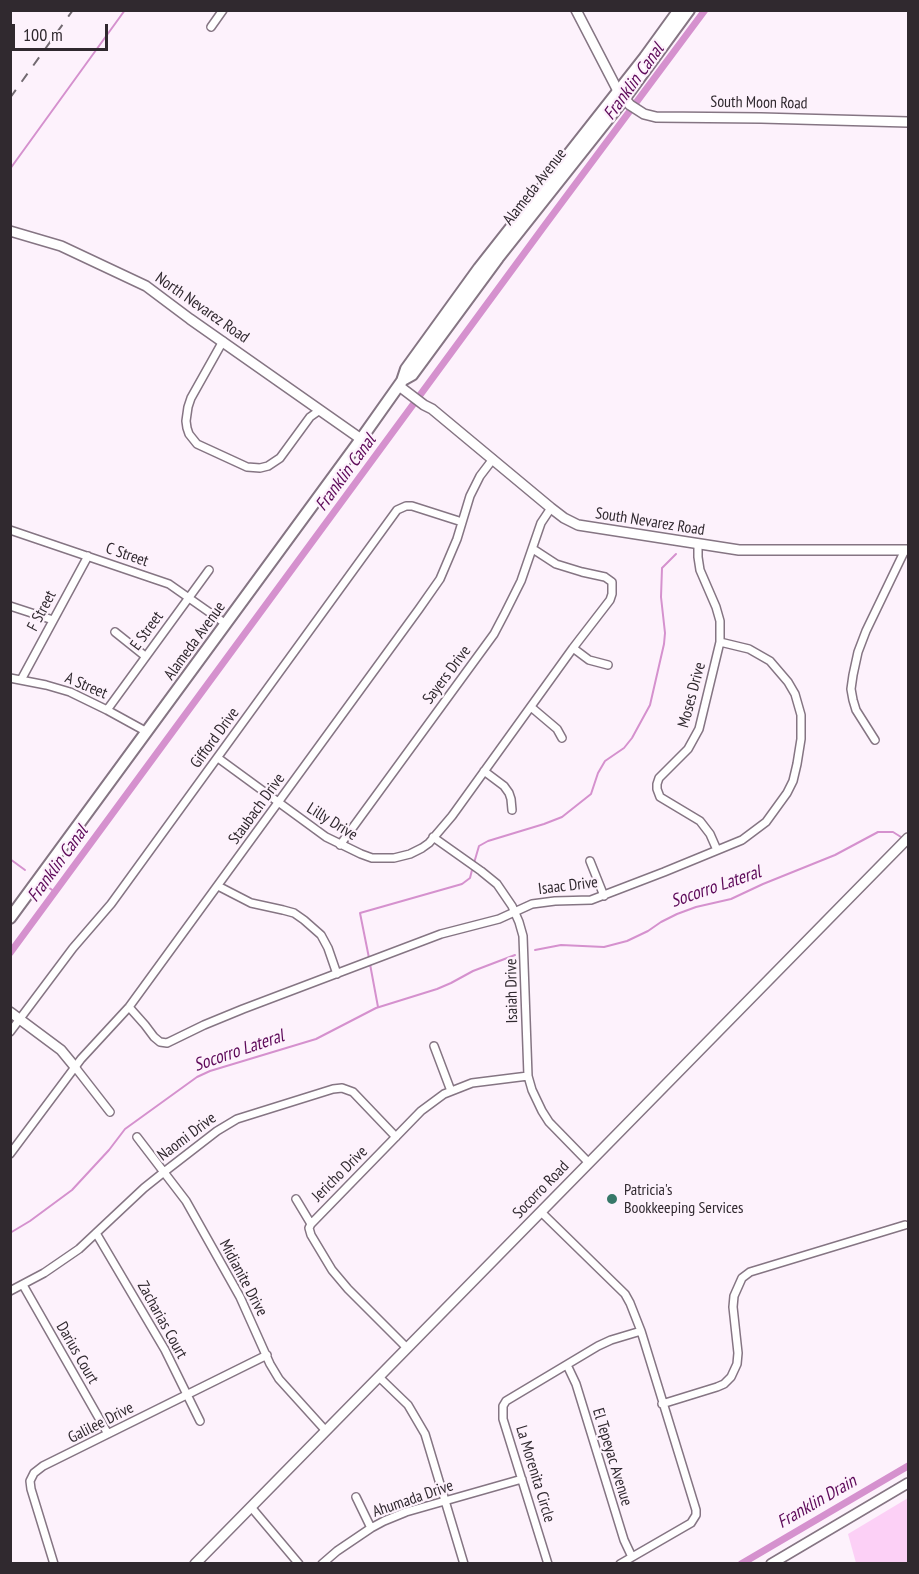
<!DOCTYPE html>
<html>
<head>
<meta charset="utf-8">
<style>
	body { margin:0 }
	#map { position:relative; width:919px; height:1574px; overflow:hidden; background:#fdf2fc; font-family:"PT Sans Narrow",sans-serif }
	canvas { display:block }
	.frame { position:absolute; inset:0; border:12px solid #30292f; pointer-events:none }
	.scale { position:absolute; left:12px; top:24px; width:96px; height:27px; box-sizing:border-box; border:3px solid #30292f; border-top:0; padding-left:8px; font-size:18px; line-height:21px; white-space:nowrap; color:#30292f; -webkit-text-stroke:4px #fdf2fc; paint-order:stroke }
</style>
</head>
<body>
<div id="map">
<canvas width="919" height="1574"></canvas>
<div class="frame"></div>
<div class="scale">100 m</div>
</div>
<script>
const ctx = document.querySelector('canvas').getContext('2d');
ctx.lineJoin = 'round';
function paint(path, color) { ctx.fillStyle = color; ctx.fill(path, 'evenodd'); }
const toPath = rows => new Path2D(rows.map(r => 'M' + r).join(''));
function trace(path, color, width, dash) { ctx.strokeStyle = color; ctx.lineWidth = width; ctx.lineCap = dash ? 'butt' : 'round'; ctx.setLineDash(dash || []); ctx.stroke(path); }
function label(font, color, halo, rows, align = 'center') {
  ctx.font = font + ' "PT Sans Narrow",sans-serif'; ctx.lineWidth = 4.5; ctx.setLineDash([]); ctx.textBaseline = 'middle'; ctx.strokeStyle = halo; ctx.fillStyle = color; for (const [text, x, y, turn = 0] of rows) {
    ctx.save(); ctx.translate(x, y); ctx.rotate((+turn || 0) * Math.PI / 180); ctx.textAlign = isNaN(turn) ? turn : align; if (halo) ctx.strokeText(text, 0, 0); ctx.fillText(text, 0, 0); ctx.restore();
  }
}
const green = toPath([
	[908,1498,908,1563,856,1563,848,1534]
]);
const stream = toPath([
	[10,169,125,10],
	[10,859,25,870],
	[474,863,479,846,488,841,544,824,562,817,591,794,598,773,605,761,624,748,632,738,650,705,664,644,665,633,661,597,662,568,676,554],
	[48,887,55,892],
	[535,950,561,945,604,947,627,941,648,931,661,922,677,914,696,907,731,899,763,884,835,855,878,832,893,832,901,837],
	[369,958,360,913,462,884,470,878,472,870],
	[370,964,378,1007],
	[10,1233,30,1221,72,1190,109,1150,125,1129,197,1077,210,1071,316,1039,376,1008,437,989,451,983,473,971,515,955]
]);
const canal = toPath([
	[10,953,545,225,705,10],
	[741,1564,908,1466]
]);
const street = toPath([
	[211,27,223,10],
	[223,341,191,398,188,407,186,421,187,428,189,434,197,444,247,467,260,468,268,466,280,458,310,417,320,410],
	[10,530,169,584,226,624],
	[698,544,698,557,700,570,716,607,720,621,720,642,699,729,688,749,659,778,657,784,657,789,660,797,700,821,710,834,717,850],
	[10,606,53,620],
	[115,632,145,656],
	[573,648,589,660,608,665],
	[10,678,46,685,70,692,107,710,147,732],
	[21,680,88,556],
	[531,707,557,729,562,738],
	[107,710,209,570],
	[875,740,856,710,853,700,851,689,853,675,858,652,866,631,905,550],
	[218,758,326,837,361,854,372,858,394,858,410,854,422,848,429,843,452,816,573,648,610,600,612,594,612,582,605,577,582,572,556,564,533,549],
	[484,771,504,786,509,793,511,799,512,810],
	[433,837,481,871,497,884,512,906,519,922,523,936,528,1076,532,1090,542,1111,549,1122,589,1163],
	[340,845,494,634,505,613,521,581,541,523,551,508],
	[590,861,604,896],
	[218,886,251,903,283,910,294,913,304,920,321,935,328,948,337,974],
	[129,1007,145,1025,154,1037,160,1042,167,1043,204,1025,243,1009,441,934,499,919,532,904,555,901,591,900,664,872,742,840,766,822,787,793,793,781,797,764,801,739,801,715,795,694,788,682,770,661,749,649,720,642],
	[10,1032,73,948,111,904,397,510,406,506,412,506,462,522],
	[434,1046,451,1091],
	[75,1067,110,1112],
	[137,1137,186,1201,240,1297,270,1364,279,1379,326,1431],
	[10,1154,81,1059,129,1007,419,609,440,579,457,539,470,496,480,476,493,459],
	[296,1199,311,1224],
	[541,1212,625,1294,630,1303,641,1331,696,1510,696,1515,691,1523,620,1564],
	[96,1233,165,1350,200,1421],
	[23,1285,108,1434],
	[10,1291,44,1273,79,1249,144,1188,164,1172,217,1131,237,1119,333,1089,342,1088,353,1092,396,1137],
	[407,1348,348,1289,332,1270,311,1235,309,1228,311,1224,421,1111,444,1094,472,1083,528,1076],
	[567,1365,576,1384,624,1540,632,1557],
	[379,1377,408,1405,425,1434,464,1564],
	[662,1404,717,1387,724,1384,731,1377,737,1364,738,1353,733,1307,734,1296,742,1278,750,1272,905,1225],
	[356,1497,371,1528],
	[251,1507,299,1564],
	[54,1564,31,1489,30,1481,34,1473,43,1466,267,1355],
	[322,1564,337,1551,371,1528,384,1521,406,1512,522,1479],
	[548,1564,503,1419,503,1406,506,1401,598,1346,611,1340,641,1331]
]);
const secondary = toPath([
	[576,10,618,91,630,105,644,114,656,117,761,118,908,122],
	[10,231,61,246,146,286,190,319,361,439],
	[399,386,424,405,432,409,551,508,564,518,578,525,739,550,908,550],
	[10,1012,61,1050,75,1067],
	[195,1564,908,838],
	[771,1564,908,1483]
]);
const primary = toPath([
	[403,380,412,375,498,258,624,99,689,10],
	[10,918,361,439,402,381,406,369,479,268,645,57,679,10]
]);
const rail = toPath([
	[10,98,73,10]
]);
const markers = [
	[612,1199,6,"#377869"]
];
const streetNames = [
	["South Moon Road",759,103,1],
	["Alameda Avenue",535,187,-52],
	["North Nevarez Road",202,308,35],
	["South Nevarez Road",650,522,9],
	["C Street",127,555,19],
	["F Street",42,611,-62],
	["E Street",147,631,-54],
	["Alameda Avenue",195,641,-54],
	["Sayers Drive",447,675,-53],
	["A Street",86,686,23],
	["Moses Drive",692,695,-75],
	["Gifford Drive",215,738,-54],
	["Staubach Drive",257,809,-54],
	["Lilly Drive",332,822,32],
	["Isaac Drive",568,886,-7],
	["Isaiah Drive",512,991,-91],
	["Naomi Drive",187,1137,-37],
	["Jericho Drive",340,1174,-45],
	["Socorro Road",541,1190,-46],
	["Midianite Drive",243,1278,62],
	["Zacharias Court",162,1320,61],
	["Darius Court",77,1353,60],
	["Galilee Drive",101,1423,-27],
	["El Tepeyac Avenue",612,1457,73],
	["La Morenita Circle",535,1474,73],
	["Ahumada Drive",413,1499,-19]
];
const poiNames = [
	["Patricia's",624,1190],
	["Bookkeeping Services",624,1208]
];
const waterNames = [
	["Franklin Canal",634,82,-54],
	["Franklin Canal",346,473,-54],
	["Franklin Canal",58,864,-54],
	["Socorro Lateral",716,887,-19],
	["Socorro Lateral",239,1051,-19],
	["Franklin Drain",817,1502,-30]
];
paint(green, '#fcd0f6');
trace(stream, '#d591ce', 2);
trace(canal, '#d591ce', 7);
trace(street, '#857583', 10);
trace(secondary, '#857583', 12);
trace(primary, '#857583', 14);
trace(street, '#fff', 7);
trace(secondary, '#fff', 9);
trace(primary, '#fff', 10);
trace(rail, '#726a71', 2, [10, 10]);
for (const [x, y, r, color] of markers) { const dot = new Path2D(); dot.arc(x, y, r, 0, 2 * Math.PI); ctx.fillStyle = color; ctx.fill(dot); trace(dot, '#fdf2fc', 2); }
label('16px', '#30292f', '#fdf2fc', streetNames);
label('16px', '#30292f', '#fdf2fc', poiNames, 'left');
label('italic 18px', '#5d0959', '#fdf2fc', waterNames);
</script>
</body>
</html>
